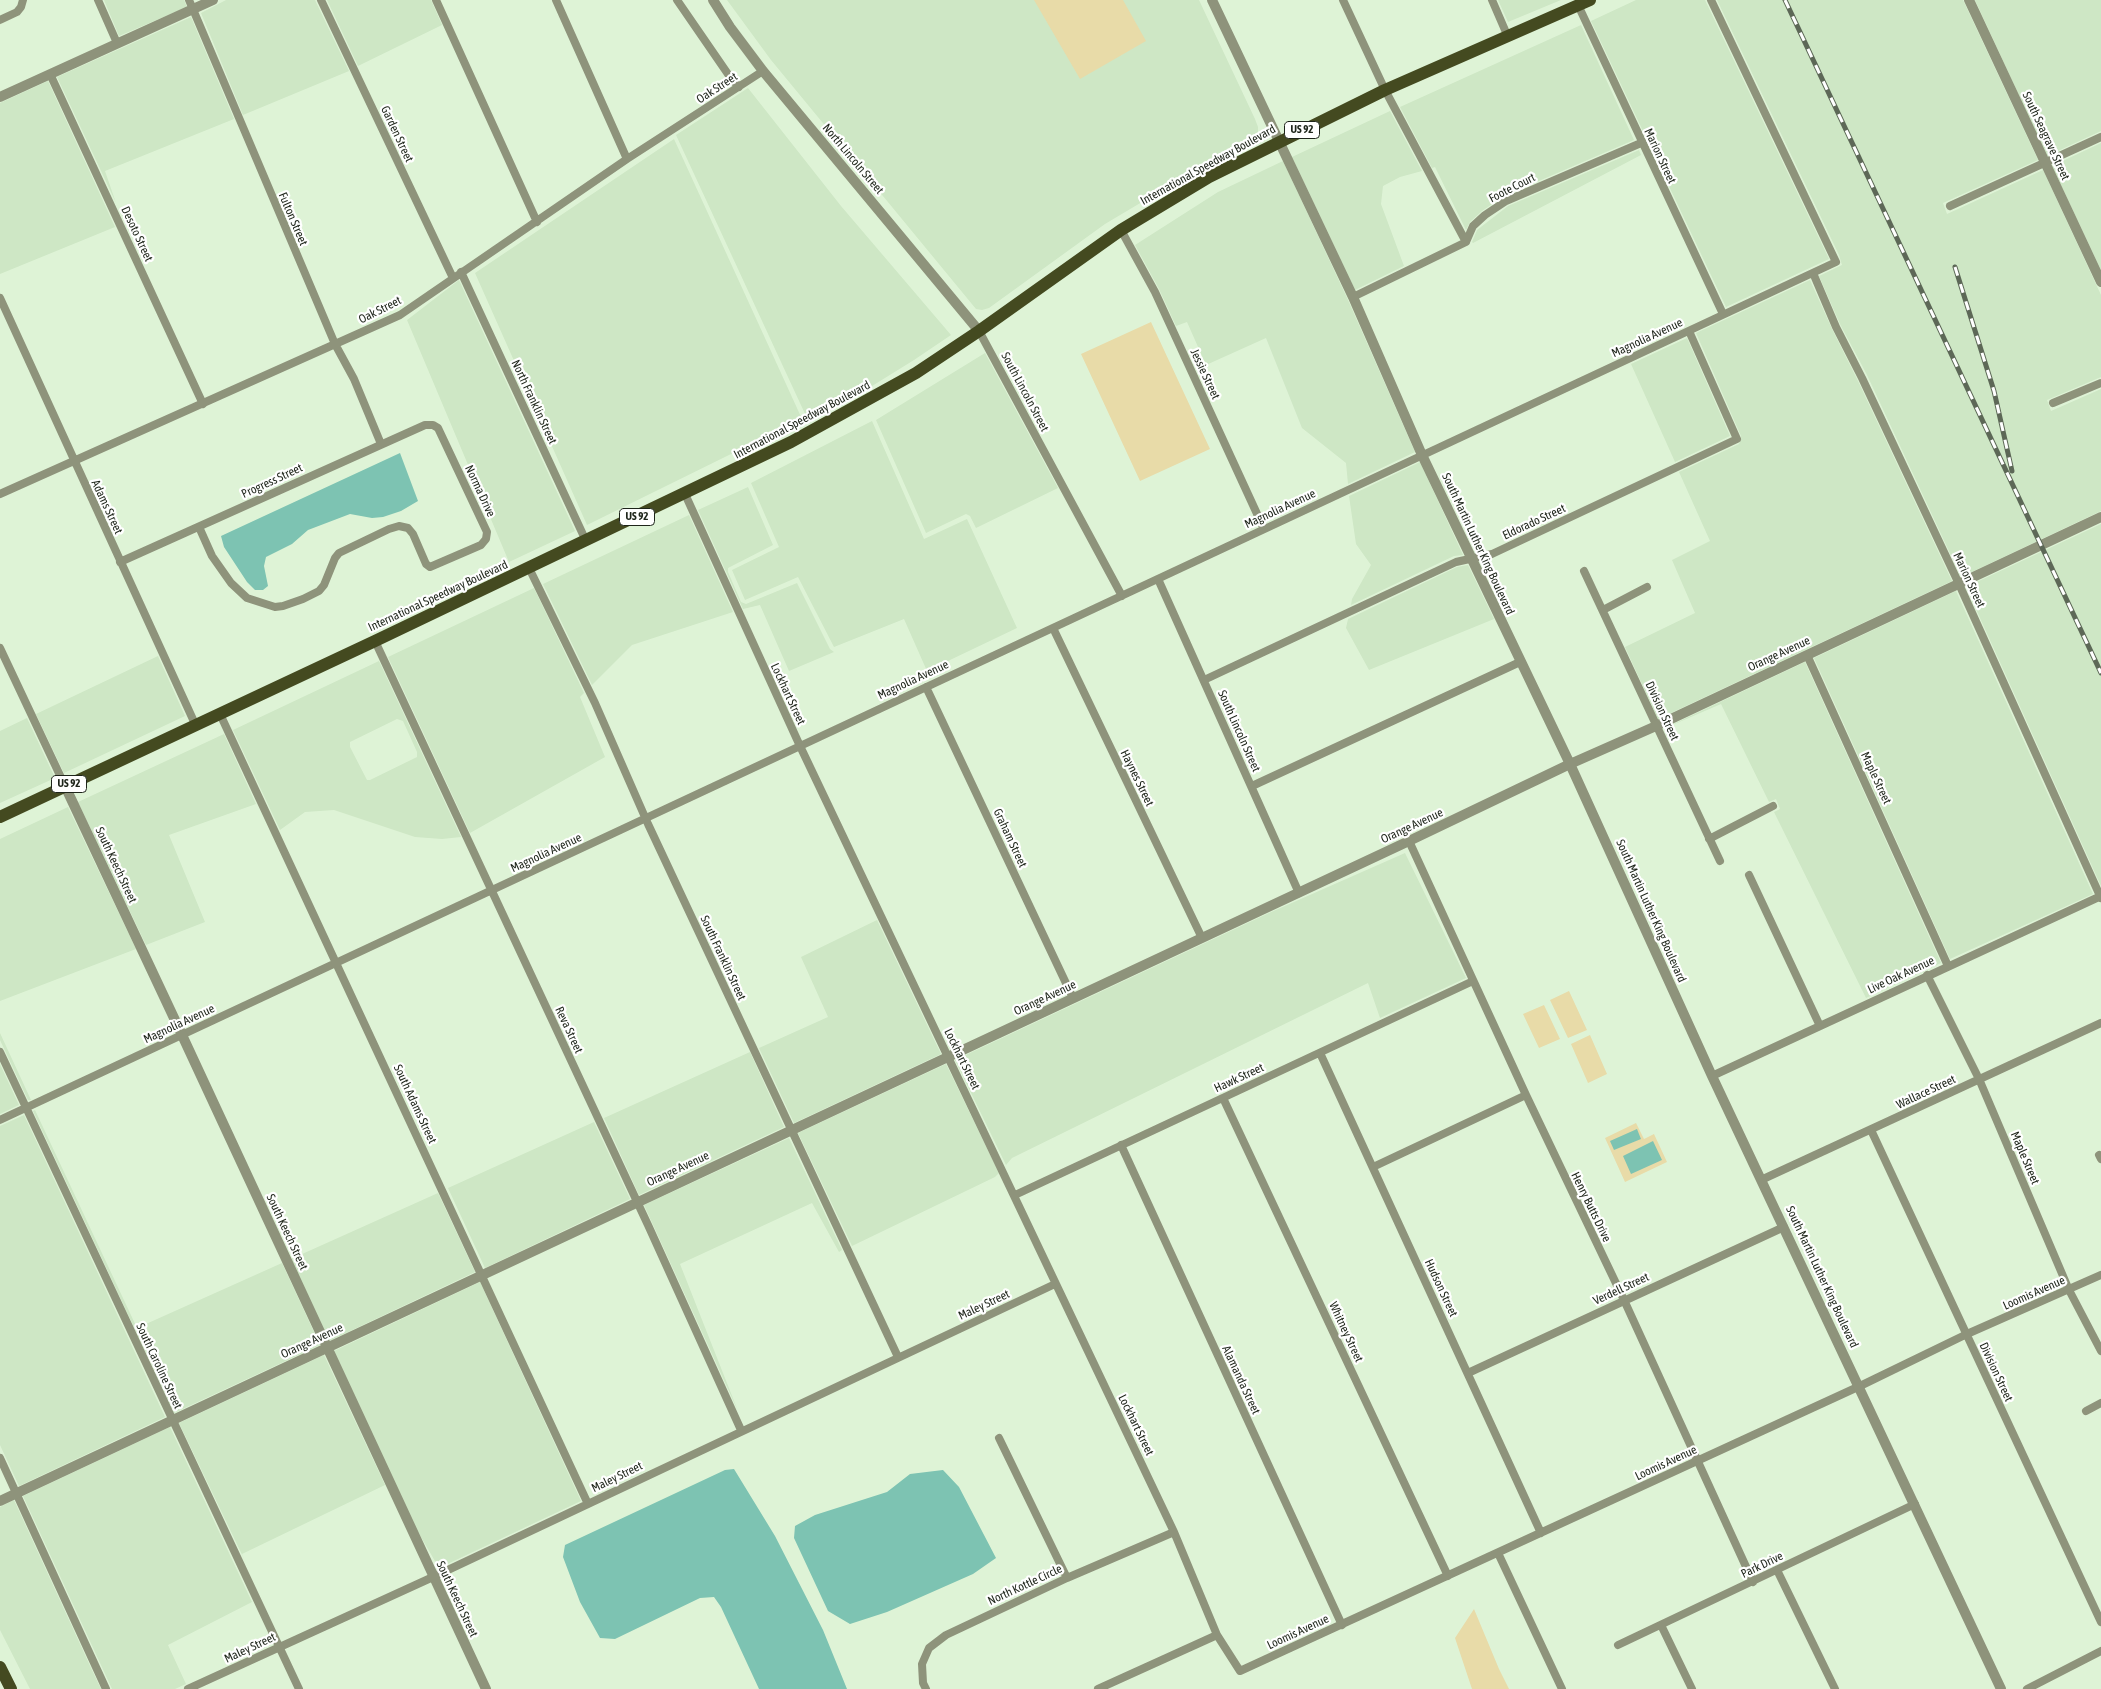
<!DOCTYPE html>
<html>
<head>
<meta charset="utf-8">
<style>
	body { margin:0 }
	canvas { display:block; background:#def3d6 }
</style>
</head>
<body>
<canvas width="2101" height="1689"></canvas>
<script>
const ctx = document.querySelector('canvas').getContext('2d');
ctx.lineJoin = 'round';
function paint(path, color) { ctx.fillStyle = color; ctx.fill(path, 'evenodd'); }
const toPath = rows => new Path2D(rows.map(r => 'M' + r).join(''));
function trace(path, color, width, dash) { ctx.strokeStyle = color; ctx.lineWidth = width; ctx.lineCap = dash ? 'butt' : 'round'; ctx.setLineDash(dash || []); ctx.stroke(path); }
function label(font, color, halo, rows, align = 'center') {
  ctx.font = font + ' "Asap Condensed",sans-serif'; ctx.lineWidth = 4.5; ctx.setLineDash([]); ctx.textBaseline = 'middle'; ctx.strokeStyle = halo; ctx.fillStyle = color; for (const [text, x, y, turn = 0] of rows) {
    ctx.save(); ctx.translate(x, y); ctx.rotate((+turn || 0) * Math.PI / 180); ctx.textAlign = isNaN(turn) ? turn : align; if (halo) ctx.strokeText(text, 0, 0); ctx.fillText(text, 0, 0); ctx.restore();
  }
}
const built = toPath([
	[104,0,184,0,187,7,119,36],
	[226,0,315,0,349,71,243,115,201,13],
	[327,0,431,0,442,25,358,66],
	[727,0,1199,0,1255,119,1258,127,1258,133,1105,224,989,308,982,310,976,309,771,60],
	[1498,0,1561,0,1508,22],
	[1636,0,1705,0,1829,259,1726,307,1591,21],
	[1717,0,1963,0,2038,160,1943,203,1947,214,2043,170,2101,295,2101,377,2047,400,2051,411,2101,389,2101,511,1961,577,1867,375,1840,324,1819,276,1842,265,1839,255],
	[1975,0,2101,0,2101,131,2047,156],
	[191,17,234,119,105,171,116,203,57,77],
	[1581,25,1634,140,1504,196,1482,211,1470,222,1466,230,1435,167,1432,168,1400,107],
	[48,81,115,227,0,274,0,103],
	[748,88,841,206,951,335,914,360,843,404,798,426,805,422,806,416,676,135],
	[1390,111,1422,171,1400,177,1383,186,1381,204,1404,266,1355,290,1292,157],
	[674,139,802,419,587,525,475,273],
	[2101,143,2101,270,2052,166],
	[1639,150,1641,155,1473,243,1472,242,1477,230,1508,206],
	[1283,161,1348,300,1415,452,1348,484,1346,463,1302,428,1266,338,1206,365,1187,322,1176,326,1159,289,1135,245,1218,192],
	[459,280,575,531,509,562,407,320],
	[1810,280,1832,329,1858,381,1952,581,1658,719,1625,647,1695,613,1672,560,1710,541,1679,472,1739,444,1741,436,1696,333],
	[1687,338,1730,436,1675,462,1631,364],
	[985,353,1058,488,976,528,970,516,966,514,926,533,876,420],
	[872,421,924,539,967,519,1017,628,927,671,904,619,834,647,798,577,745,600,732,570,779,547,751,483],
	[1420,462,1463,555,1454,556,1351,605,1352,599,1371,565,1356,544,1349,496],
	[748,487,773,545,728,568,728,572,741,602,746,604,797,583,830,649,834,652,789,671,760,605,743,609,698,510],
	[689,515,733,612,632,645,592,685,543,584],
	[2101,524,2101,886,1966,587],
	[1468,565,1494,619,1369,670,1346,628,1348,619,1457,567],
	[534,588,584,693,580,697,605,757,470,833,388,657],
	[1956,591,2093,894,1950,959,1814,658],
	[158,656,185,716,64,773,36,714],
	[379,661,461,837,442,839,415,837,334,810,305,812,280,830,233,730],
	[397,719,403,721,417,752,417,757,370,780,367,780,350,747,350,742],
	[1805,662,1941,963,1866,998,1774,812,1780,809,1776,799,1769,802,1721,704,1663,729],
	[27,718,55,778,0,803,0,731],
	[224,734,256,804,169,835,205,922,146,945,78,802],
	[68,807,136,949,0,1001,0,839],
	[1405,853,1466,978,1380,1018,1368,983,1012,1158,1006,1165,955,1060,1269,913],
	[877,920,941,1054,794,1123,759,1048,828,1017,801,957],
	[0,1033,31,1100,28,1100,0,1040],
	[750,1052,784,1127,639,1195,604,1118],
	[0,1064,19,1105,0,1114],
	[946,1064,999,1173,995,1177,852,1246,798,1133],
	[35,1110,137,1328,282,1263,320,1345,174,1413,33,1111],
	[24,1115,165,1417,19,1486,0,1445,0,1126],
	[594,1122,630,1199,485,1268,448,1188],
	[789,1138,842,1250,839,1252,812,1203,680,1264,738,1411,644,1205],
	[438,1193,475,1272,329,1341,291,1259],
	[480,1282,581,1501,439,1568,414,1525,334,1351],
	[324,1355,385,1485,242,1554,245,1561,179,1423],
	[170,1427,252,1602,168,1645,186,1684,175,1689,112,1689,23,1496],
	[14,1500,91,1668,101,1689,30,1689,0,1630,0,1507]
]);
const green = toPath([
	[1034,0,1123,0,1146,41,1080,79],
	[1151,322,1210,449,1140,481,1081,354],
	[1569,991,1587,1030,1568,1038,1550,1000],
	[1544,1005,1560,1039,1539,1048,1523,1014],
	[1590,1035,1607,1074,1588,1083,1571,1044],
	[1636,1123,1644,1139,1654,1134,1667,1162,1625,1182,1605,1138],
	[1474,1609,1499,1669,1509,1689,1472,1689,1455,1638]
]);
const water = toPath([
	[400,453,418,501,401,511,383,517,372,518,350,514,308,530,292,544,266,557,264,566,268,586,263,590,255,590,247,582,224,547,221,536],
	[1637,1129,1641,1139,1614,1150,1610,1141],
	[1653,1141,1662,1160,1631,1174,1623,1156],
	[734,1469,775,1536,823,1630,847,1689,759,1689,721,1607,714,1597,700,1598,615,1639,600,1638,580,1602,563,1557,565,1545,725,1470],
	[943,1470,959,1487,996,1558,973,1574,887,1612,850,1624,828,1611,794,1538,795,1526,815,1515,887,1492,910,1474]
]);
const minor = toPath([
	[98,0,117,43],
	[189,0,335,344,354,379,381,444],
	[321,0,453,278],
	[436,0,537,222],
	[556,0,627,159],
	[677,0,730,77,739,87],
	[1343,0,1385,90,1466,242],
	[1492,0,1508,37],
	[1578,5,1723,314],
	[0,20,17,12,21,7,23,0],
	[50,74,203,404],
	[1950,206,2101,137],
	[1121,230,1155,292,1264,529],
	[461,272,586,541],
	[1813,273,1836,327,1862,378,1959,584,2101,898],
	[1353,297,1466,242,1473,226,1485,215,1506,201,1641,143],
	[0,298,196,726],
	[979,331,1122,596],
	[2053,403,2101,383],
	[0,494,400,315,627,159,763,71],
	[685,494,800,746,1174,1532,1217,1635,1240,1671,1860,1386,1967,1334,2101,1275],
	[120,562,425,425,433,425,438,428,487,532,486,539,481,545,430,567,426,564,413,534,408,528,399,526,389,529,339,553,335,558,324,585,319,591,303,599,283,606,275,607,247,598,231,583,212,556,199,527],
	[529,568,595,703,648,824,898,1357],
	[1584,571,1720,861],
	[1158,579,1299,893],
	[1603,610,1647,587],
	[1053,628,1202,938],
	[375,641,648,1225,741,1430],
	[0,648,65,786],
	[1807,655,1948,966],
	[1204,680,1456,562,1492,554,1737,439,1689,331],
	[926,687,1073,998],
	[220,714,588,1504],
	[1252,786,1520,662],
	[1709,839,1773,806],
	[1409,841,1526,1095,1624,1300,1753,1582],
	[1749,875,1820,1026],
	[1927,975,1979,1079,2069,1290,2101,1351],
	[0,1052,299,1689],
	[1320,1053,1541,1533],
	[1712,1076,2101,896],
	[1223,1098,1448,1576],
	[0,1120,1836,262,1711,0],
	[1871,1130,2101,1622],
	[1121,1145,1342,1625],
	[2099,1155,2101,1159],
	[1373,1167,1526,1095],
	[1761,1180,2101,1023],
	[1015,1195,1473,981],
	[1468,1373,1784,1227],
	[2086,1411,2101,1403],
	[999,1438,1067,1578],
	[0,1458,106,1689],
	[1498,1553,1562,1689],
	[1777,1570,1835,1689],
	[1661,1625,1692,1689],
	[1618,1645,1915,1504],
	[188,1689,433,1577,1055,1284],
	[926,1689,923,1683,922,1664,929,1648,946,1635,1067,1578,1174,1532],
	[1098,1689,1217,1635],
	[2027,1689,2101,1651]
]);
const tertiary = toPath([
	[713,0,730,27,763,71,979,331],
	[1212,0,1353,297,1422,455,1570,764,1712,1076,2001,1689],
	[1969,0,2101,282],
	[0,97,213,0],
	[65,786,182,1035,486,1689],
	[0,1501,1409,841,1570,764,1656,726,2101,517]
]);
const primary = toPath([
	[0,817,375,641,791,442,916,373,979,331,1121,230,1209,177,1385,90,1590,0],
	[0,1667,11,1689]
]);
const rail = toPath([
	[1785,0,2101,673],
	[1955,267,1994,391,2012,471]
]);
const shields = [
	[1302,130,35],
	[637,517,35],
	[69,784,35]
];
const shieldNames = [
	["US 92",1302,130],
	["US 92",637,517],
	["US 92",69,784]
];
const streetNames = [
	["Oak Street",717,88,-33],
	["Garden Street",397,134,65],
	["South Seagrave Street",2046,136,65],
	["Marion Street",1660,156,65],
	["North Lincoln Street",853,159,50],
	["International Speedway Boulevard",1208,165,-29],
	["Foote Court",1512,188,-27],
	["Fulton Street",293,219,67],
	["Desoto Street",137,234,65],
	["Oak Street",380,310,-27],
	["Magnolia Avenue",1647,338,-25],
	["Jessie Street",1205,374,65],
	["South Lincoln Street",1025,392,62],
	["North Franklin Street",534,402,65],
	["International Speedway Boulevard",802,420,-28],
	["Progress Street",272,481,-25],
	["Norma Drive",480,491,65],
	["Adams Street",107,507,65],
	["Magnolia Avenue",1280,509,-25],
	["Eldorado Street",1534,522,-25],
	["South Martin Luther King Boulevard",1478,544,65],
	["Marion Street",1969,580,65],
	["International Speedway Boulevard",438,596,-25],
	["Orange Avenue",1779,654,-25],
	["Magnolia Avenue",913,680,-25],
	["Lockhart Street",788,694,65],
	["Division Street",1662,711,65],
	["South Lincoln Street",1239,731,66],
	["Haynes Street",1137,778,64],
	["Maple Street",1876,778,65],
	["Orange Avenue",1412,826,-25],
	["Graham Street",1010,838,65],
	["Magnolia Avenue",546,853,-25],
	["South Keech Street",116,865,65],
	["South Martin Luther King Boulevard",1651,911,66],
	["South Franklin Street",723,958,65],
	["Live Oak Avenue",1901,975,-25],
	["Orange Avenue",1045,998,-25],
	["Magnolia Avenue",179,1024,-25],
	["Reva Street",569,1030,65],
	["Lockhart Street",962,1059,64],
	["Hawk Street",1239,1078,-25],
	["Wallace Street",1926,1092,-25],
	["South Adams Street",415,1104,65],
	["Maple Street",2025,1158,67],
	["Orange Avenue",678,1169,-25],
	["Henry Butts Drive",1591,1207,64],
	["South Keech Street",287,1232,65],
	["South Martin Luther King Boulevard",1822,1277,65],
	["Hudson Street",1441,1288,65],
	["Verdell Street",1621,1289,-25],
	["Loomis Avenue",2034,1293,-24],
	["Maley Street",984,1305,-25],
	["Whitney Street",1346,1332,65],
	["Orange Avenue",312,1341,-25],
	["South Caroline Street",159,1366,65],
	["Division Street",1996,1372,65],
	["Alamanda Street",1241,1380,65],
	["Lockhart Street",1136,1425,64],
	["Loomis Avenue",1666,1463,-25],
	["Maley Street",617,1477,-26],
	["Park Drive",1762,1565,-26],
	["North Kottle Circle",1025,1585,-25],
	["South Keech Street",457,1599,65],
	["Loomis Avenue",1298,1632,-25],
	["Maley Street",250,1648,-25]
];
paint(built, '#cee7c5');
paint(green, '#e8dba8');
paint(water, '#7dc3b2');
trace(minor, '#8e937b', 8);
trace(tertiary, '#8e937b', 10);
trace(primary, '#444a20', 12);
trace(rail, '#5d6857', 5);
trace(rail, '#fff', 3, [9]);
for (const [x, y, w] of shields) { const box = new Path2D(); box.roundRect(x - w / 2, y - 8.5, w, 17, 4); ctx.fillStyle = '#fff'; ctx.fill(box); trace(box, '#1e251a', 1); }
label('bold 11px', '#1e251a', null, shieldNames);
label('12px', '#1e251a', '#fff', streetNames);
</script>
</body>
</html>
